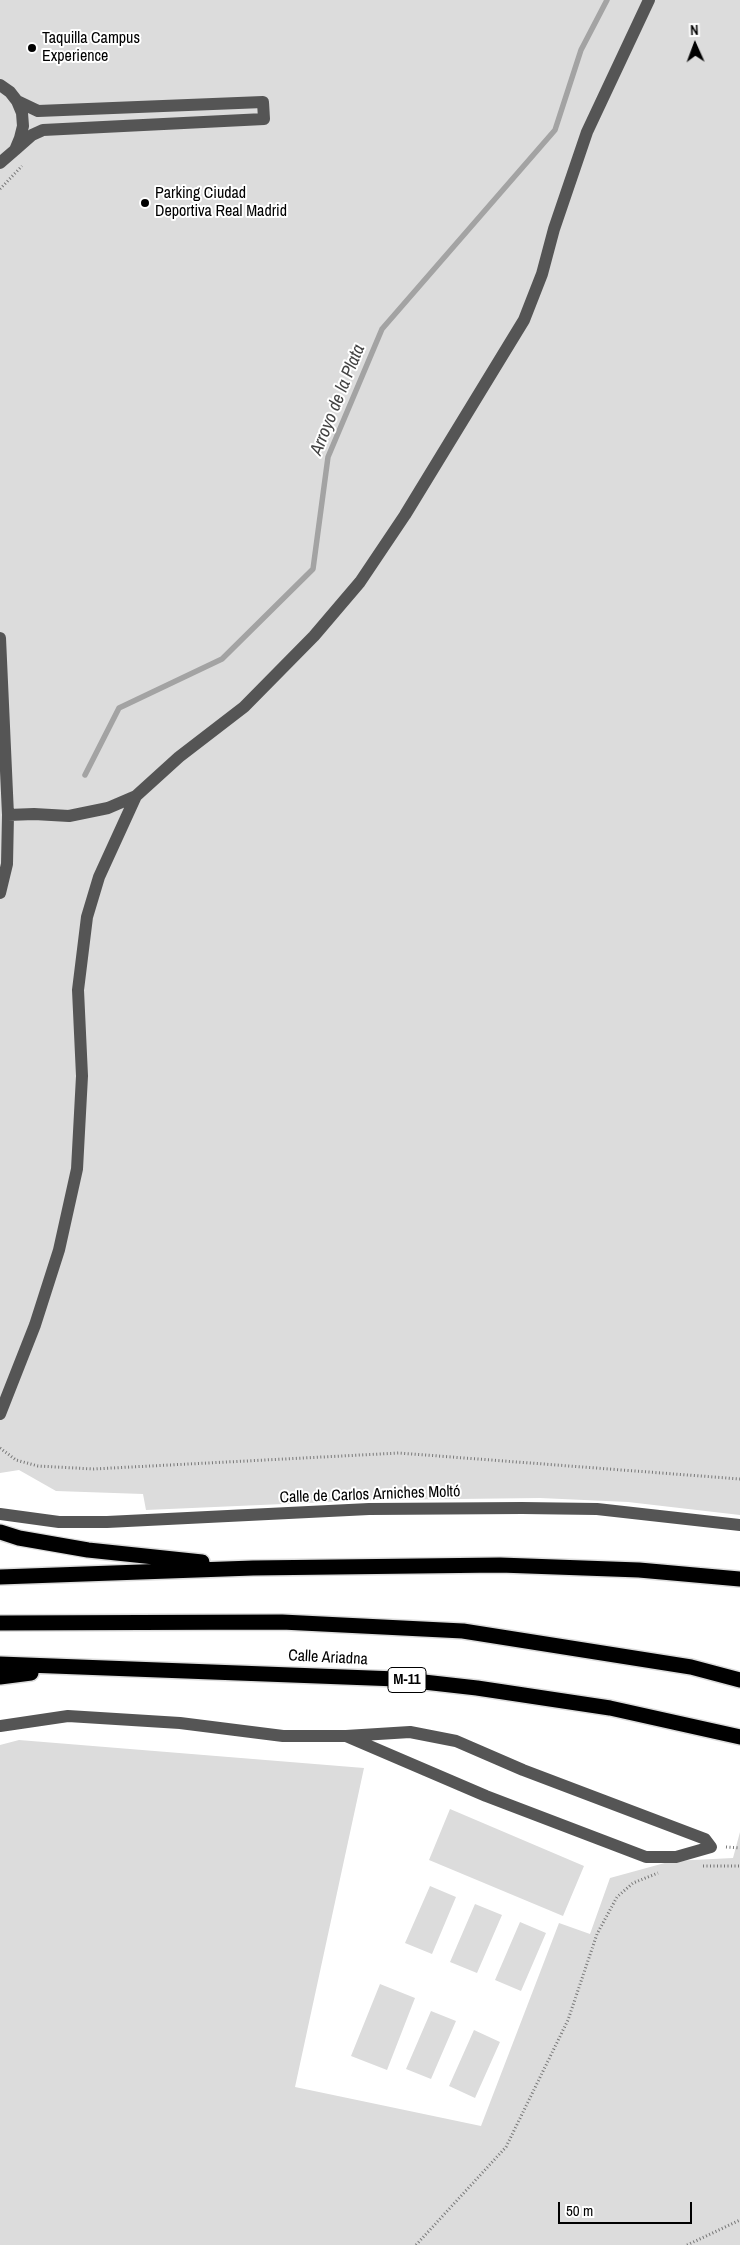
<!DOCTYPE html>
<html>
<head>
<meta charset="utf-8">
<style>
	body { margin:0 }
	#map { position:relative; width:740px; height:2245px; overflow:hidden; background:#fff; font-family:"Archivo Narrow",sans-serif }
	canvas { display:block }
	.north { position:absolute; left:670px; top:20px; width:50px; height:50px; -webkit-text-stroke:4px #fff; paint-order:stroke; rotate:358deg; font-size:14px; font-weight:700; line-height:20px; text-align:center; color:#000 }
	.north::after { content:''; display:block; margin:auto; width:18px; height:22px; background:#000; clip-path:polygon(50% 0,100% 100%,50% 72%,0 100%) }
	.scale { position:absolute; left:558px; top:2202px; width:134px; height:22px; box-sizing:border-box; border:2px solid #000; border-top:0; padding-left:6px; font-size:15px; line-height:18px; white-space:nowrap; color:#000; -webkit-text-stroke:4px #fff; paint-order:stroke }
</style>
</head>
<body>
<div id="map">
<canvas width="740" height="2245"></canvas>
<div class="north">N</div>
<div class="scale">50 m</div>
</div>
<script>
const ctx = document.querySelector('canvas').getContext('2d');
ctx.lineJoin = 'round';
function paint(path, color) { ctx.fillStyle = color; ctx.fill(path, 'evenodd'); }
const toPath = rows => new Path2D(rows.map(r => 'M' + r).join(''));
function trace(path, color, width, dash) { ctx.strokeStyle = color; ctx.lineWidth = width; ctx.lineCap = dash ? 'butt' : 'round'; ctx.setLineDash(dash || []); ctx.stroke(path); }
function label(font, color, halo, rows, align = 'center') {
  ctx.font = font + ' "Archivo Narrow",sans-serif'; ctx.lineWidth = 4; ctx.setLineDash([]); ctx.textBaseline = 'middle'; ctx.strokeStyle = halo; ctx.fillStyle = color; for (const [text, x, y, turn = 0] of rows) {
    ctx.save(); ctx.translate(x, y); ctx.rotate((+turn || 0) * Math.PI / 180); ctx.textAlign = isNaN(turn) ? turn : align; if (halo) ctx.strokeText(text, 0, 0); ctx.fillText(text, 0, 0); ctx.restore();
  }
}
const green = toPath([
	[0,0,740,0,740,1515,628,1502,540,1498,375,1500,146,1510,143,1494,56,1491,19,1470,0,1473],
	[19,1740,364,1768,295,2087,481,2126,559,1923,590,1934,610,1878,672,1861,733,1858,740,1832,740,2245,0,2245,0,1745],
	[450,1809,584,1866,563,1916,429,1860],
	[430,1886,456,1897,432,1954,405,1943],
	[475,1904,502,1915,477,1973,450,1962],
	[520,1922,546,1933,521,1991,495,1980],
	[380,1984,415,1998,387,2070,351,2056],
	[431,2011,456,2021,431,2079,406,2069],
	[474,2030,500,2042,475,2098,449,2086]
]);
const stream = toPath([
	[85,775,119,708,222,659,313,569,328,457,382,329,555,130,581,50,607,0]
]);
const path = toPath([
	[0,189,22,166],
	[0,1448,16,1460,38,1466,93,1469,399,1453,740,1479],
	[726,1847,740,1848],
	[703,1866,740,1866],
	[416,2245,506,2147,568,2020,597,1934,617,1897,633,1883,658,1873],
	[687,2245,740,2220]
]);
const minor = toPath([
	[0,85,10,92,17,101,22,113,23,126,20,138,15,150,0,163],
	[15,150,32,135,43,130,264,119,263,102,38,111,17,101],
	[0,638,8,815,7,864,0,893],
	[8,815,34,814,69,816,108,808,136,796],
	[0,1414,35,1325,59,1250,77,1169,82,1076,78,990,87,917,99,877,136,796,179,757,244,707,314,636,360,582,405,515,524,320,542,274,554,229,587,132,649,0],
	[0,1514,59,1522,107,1522,369,1509,522,1508,597,1509,740,1525],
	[0,1726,68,1716,180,1723,283,1736,346,1736],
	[410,1732,456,1741,523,1770,705,1839,711,1847,676,1857,646,1857,486,1796,346,1736,410,1732]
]);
const highway = toPath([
	[0,1532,19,1538,88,1550,202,1562],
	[0,1577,253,1568,500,1565,639,1570,740,1579],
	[0,1623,282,1622,463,1631,691,1667,740,1680],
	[0,1664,397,1679,477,1688,610,1708,740,1737],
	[0,1677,31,1673]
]);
const markers = [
	[32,48,5,"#000"],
	[145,203,5,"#000"]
];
const shields = [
	[407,1680,38]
];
const shieldNames = [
	["M-11",407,1680]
];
const poiNames = [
	["Taquilla Campus",42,39],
	["Experience",42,57],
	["Parking Ciudad",155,194],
	["Deportiva Real Madrid",155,212]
];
const streetNames = [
	["Calle de Carlos Arniches Moltó",370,1495,-2],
	["Calle Ariadna",328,1658,3]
];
const waterNames = [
	["Arroyo de la Plata",338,400,-68]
];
paint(green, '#dcdcdc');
trace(stream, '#a3a3a3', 5.5);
trace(highway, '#dbdbdb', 18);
trace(path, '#777', 3, [1, 2.5]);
trace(minor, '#555', 12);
trace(highway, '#000', 15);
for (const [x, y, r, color] of markers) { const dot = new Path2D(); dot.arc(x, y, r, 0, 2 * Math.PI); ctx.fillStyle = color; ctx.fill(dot); trace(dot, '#fff', 2); }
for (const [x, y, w] of shields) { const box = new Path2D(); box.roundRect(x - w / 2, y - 12.5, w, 25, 4); ctx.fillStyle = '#fff'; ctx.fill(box); trace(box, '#000', 1); }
label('bold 15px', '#000', null, shieldNames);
label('16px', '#000', '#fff', poiNames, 'left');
label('16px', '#000', '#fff', streetNames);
label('italic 18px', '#444', '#fff', waterNames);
</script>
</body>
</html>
